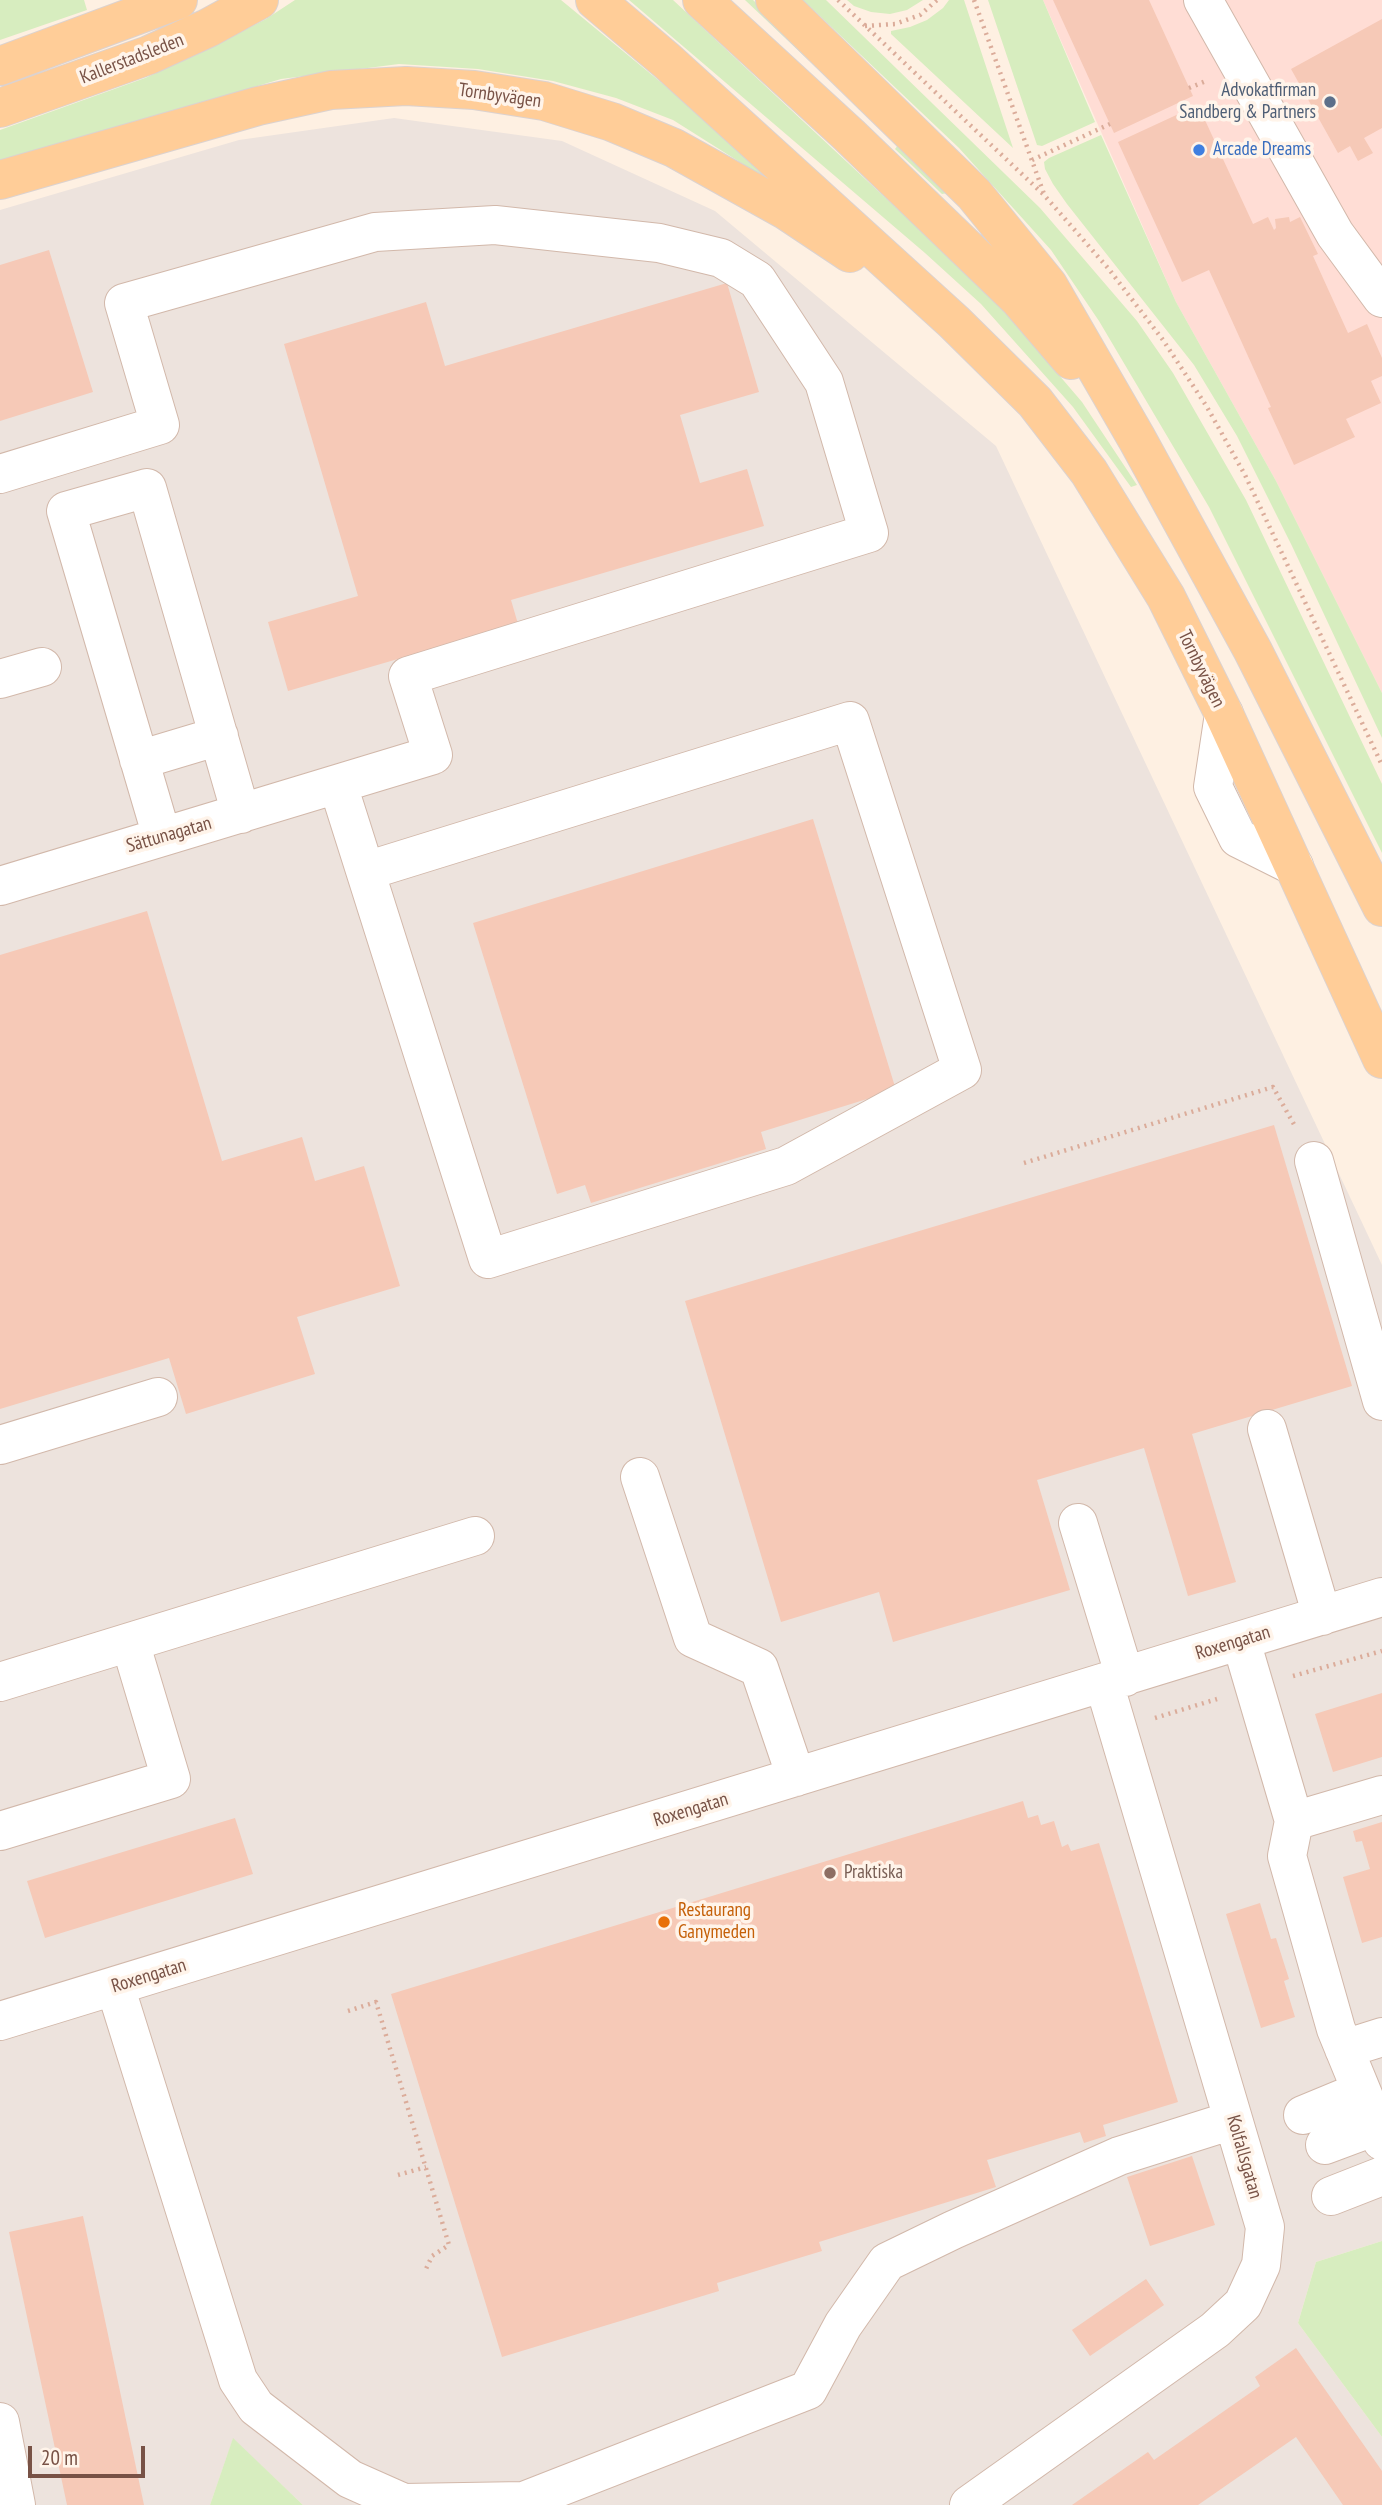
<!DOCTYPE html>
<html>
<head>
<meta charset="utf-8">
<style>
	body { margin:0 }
	#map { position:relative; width:1382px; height:2505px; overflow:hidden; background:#fef0e2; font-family:"PT Sans Narrow",sans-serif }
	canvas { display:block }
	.scale { position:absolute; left:28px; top:2446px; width:117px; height:32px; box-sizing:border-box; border:4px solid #785246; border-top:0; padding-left:9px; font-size:21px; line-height:24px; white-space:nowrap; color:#785246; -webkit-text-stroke:5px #fff4ea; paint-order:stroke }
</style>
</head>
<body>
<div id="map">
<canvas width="1382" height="2505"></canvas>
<div class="scale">20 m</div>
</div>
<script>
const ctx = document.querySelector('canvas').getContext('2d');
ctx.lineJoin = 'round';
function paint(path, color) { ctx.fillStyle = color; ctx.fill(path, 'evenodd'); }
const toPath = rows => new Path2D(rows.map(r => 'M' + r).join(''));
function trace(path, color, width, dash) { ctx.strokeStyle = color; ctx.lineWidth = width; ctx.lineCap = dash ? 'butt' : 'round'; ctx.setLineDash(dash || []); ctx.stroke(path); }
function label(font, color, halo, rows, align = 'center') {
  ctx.font = font + ' "PT Sans Narrow",sans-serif'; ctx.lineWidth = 7; ctx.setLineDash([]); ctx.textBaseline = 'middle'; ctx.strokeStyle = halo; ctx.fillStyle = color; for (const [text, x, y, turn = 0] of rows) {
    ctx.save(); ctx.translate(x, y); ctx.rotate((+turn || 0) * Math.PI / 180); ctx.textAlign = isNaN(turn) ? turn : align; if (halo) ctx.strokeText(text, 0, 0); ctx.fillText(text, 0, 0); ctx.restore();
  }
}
const commercial = toPath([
	[1043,0,1382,0,1382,693,1276,481,1176,302]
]);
const industrial = toPath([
	[394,118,562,141,715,211,996,446,1382,1265,1382,2241,1316,2262,1298,2323,1382,2437,1382,2505,303,2505,233,2439,210,2505,0,2505,0,210,239,140]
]);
const green = toPath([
	[0,0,84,0,87,10,0,40],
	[295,0,561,0,805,201,792,195,673,120,616,98,553,81,478,69,399,64,281,79,0,163,0,130,145,78,198,54,266,19],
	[629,0,673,0,993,298,1082,402,1137,485,1131,487,1073,407,981,304,925,253],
	[745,0,753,0,874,115,948,193,942,194,895,149,898,145],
	[803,0,826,0,1040,208,1137,321,1173,373,1246,500,1382,784,1382,853,1209,507,1099,321,1051,250,959,148],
	[847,0,923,0,907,10,890,14,871,12,854,6],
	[949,0,964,0,1013,148,891,34,891,31,910,27,927,20,943,8],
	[988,0,1043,0,1095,122,1042,146,1037,145],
	[1101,135,1176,302,1276,481,1382,693,1382,738,1292,546,1237,436,1194,365,1067,204,1053,184,1045,169,1044,162,1049,158],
	[1382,2241,1382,2437,1298,2323,1316,2262],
	[233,2438,303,2505,210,2505]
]);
const building = toPath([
	[1053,0,1149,0,1193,96,1114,133],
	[1382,19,1382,128,1364,138,1373,153,1358,161,1350,146,1338,153,1291,69],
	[1198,105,1253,224,1268,217,1274,230,1276,228,1275,219,1289,217,1290,222,1300,217,1318,254,1313,256,1348,333,1367,324,1382,358,1382,376,1371,381,1381,403,1346,419,1355,437,1294,465,1268,408,1271,407,1209,270,1182,282,1118,142],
	[49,250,93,392,0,421,0,265],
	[727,283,759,392,680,415,700,483,747,469,764,526,511,600,518,624,288,691,268,622,358,596,284,344,426,302,445,366],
	[813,819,896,1090,761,1132,766,1149,591,1203,585,1185,557,1194,473,923],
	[147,911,222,1161,302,1137,315,1181,364,1166,400,1286,297,1317,315,1374,186,1414,169,1358,0,1409,0,955],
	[1274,1125,1352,1386,1192,1434,1236,1582,1188,1596,1144,1448,1037,1480,1070,1590,893,1642,879,1592,781,1622,685,1301],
	[1382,1693,1382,1757,1333,1772,1315,1714],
	[1023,1801,1028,1818,1038,1815,1041,1825,1054,1821,1062,1847,1068,1844,1071,1851,1099,1843,1178,2102,1103,2125,1106,2136,1084,2143,1080,2132,987,2160,996,2187,819,2242,822,2251,717,2283,719,2291,502,2357,391,1994],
	[235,1818,253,1874,45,1938,27,1881],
	[1382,1822,1382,1937,1362,1943,1343,1877,1370,1869,1362,1841,1356,1842,1353,1831],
	[1260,1903,1271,1939,1276,1938,1289,1979,1284,1981,1295,2017,1261,2028,1226,1914],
	[1192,2156,1215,2225,1150,2246,1127,2177],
	[83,2216,144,2505,67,2505,9,2232],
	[1146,2279,1164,2305,1090,2356,1072,2330],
	[1296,2348,1382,2471,1382,2505,1343,2505,1296,2437,1198,2505,1072,2505,1148,2452,1154,2460,1260,2386,1255,2377]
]);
const path = toPath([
	[838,0,1044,195,1108,268,1163,340,1207,407,1245,475,1382,765],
	[974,0,1044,194],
	[865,26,895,24,920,15,937,0],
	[1189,88,1206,81],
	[1032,160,1110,124],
	[1024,1163,1273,1087,1296,1128],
	[1293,1676,1382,1651],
	[1155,1718,1217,1699],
	[348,2011,376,2002,449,2245,432,2256,426,2269],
	[398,2175,426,2167]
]);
const minor = toPath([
	[1203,0,1335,234,1382,298],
	[0,474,160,425,124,303,375,232,495,225,659,243,721,258,757,280,824,382,869,533,408,676,433,755,0,886],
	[0,679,42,667],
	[1224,714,1213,787,1238,838,1294,866],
	[139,760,219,736],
	[338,785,488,1259,786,1166,962,1070,850,721,366,871],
	[162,837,66,511,147,488,241,814],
	[1314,1161,1382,1401],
	[1267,1429,1322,1616],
	[0,1445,158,1397],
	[640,1477,693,1638,759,1668,796,1777],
	[1078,1523,1125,1677],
	[1241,1641,1294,1821,1287,1856,1336,2029,1382,2141],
	[0,1682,475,1536],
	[1294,1821,1382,1795],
	[0,1831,171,1779,130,1642],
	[115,1986,238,2380,256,2407,350,2479,404,2503,524,2501,808,2390,843,2325,887,2262,953,2230,1119,2156,1233,2120],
	[0,2021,1382,1597],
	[1344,2049,1382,2037],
	[1303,2115,1361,2091],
	[1325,2145,1376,2126],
	[1331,2196,1382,2176],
	[0,2422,16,2505],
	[969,2505,1215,2330,1243,2304,1261,2265,1265,2227,1104,1683]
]);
const major = toPath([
	[595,0,667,61,954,322,1035,402,1089,472,1166,597,1224,714,1382,1059],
	[702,0,849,135,1018,298,1071,360],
	[775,0,974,194,1048,285,1137,439,1253,651,1382,907],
	[0,66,178,0],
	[0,108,149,55,208,28,259,0],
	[0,180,258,106,331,90,406,86,474,90,544,101,612,122,674,148,787,211,850,253]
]);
const markers = [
	[1330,102,7,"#5c6f8a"],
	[1199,150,7,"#3f7fe0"],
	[830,1873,7,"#8d6e63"],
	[664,1922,7,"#e8710a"]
];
const streetNames = [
	["Kallerstadsleden",132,59,-21],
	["Tornbyvägen",500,96,8],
	["Tornbyvägen",1201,669,64],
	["Sättunagatan",169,835,-16],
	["Roxengatan",1233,1643,-17],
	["Roxengatan",691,1810,-17],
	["Roxengatan",149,1976,-17],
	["Kolfallsgatan",1244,2157,74]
];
const serviceNames = [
	["Advokatfirman",1316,91],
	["Sandberg & Partners",1316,113]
];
const shopNames = [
	["Arcade Dreams",1213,150]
];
const educationNames = [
	["Praktiska",844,1873]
];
const foodNames = [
	["Restaurang",678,1911],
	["Ganymeden",678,1933]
];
paint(commercial, '#ffddd5');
paint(industrial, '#ede3dd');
paint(green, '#d7edbf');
paint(building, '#f6c9b7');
trace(minor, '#d2b8aa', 40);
trace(major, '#dcd2cf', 40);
trace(path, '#dbac9a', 4.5, [2, 5]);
trace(minor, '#fff', 38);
trace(major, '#ffcd98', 38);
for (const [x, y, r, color] of markers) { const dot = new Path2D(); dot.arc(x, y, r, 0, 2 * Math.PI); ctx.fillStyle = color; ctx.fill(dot); trace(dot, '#fff4ea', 2.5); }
label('19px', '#785246', '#fff4ea', streetNames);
label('19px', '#4e5e75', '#fff4ea', serviceNames, 'right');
label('19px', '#366cbe', '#fff4ea', shopNames, 'left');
label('19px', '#785e54', '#fff4ea', educationNames, 'left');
label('19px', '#c56008', '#fff4ea', foodNames, 'left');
</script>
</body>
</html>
